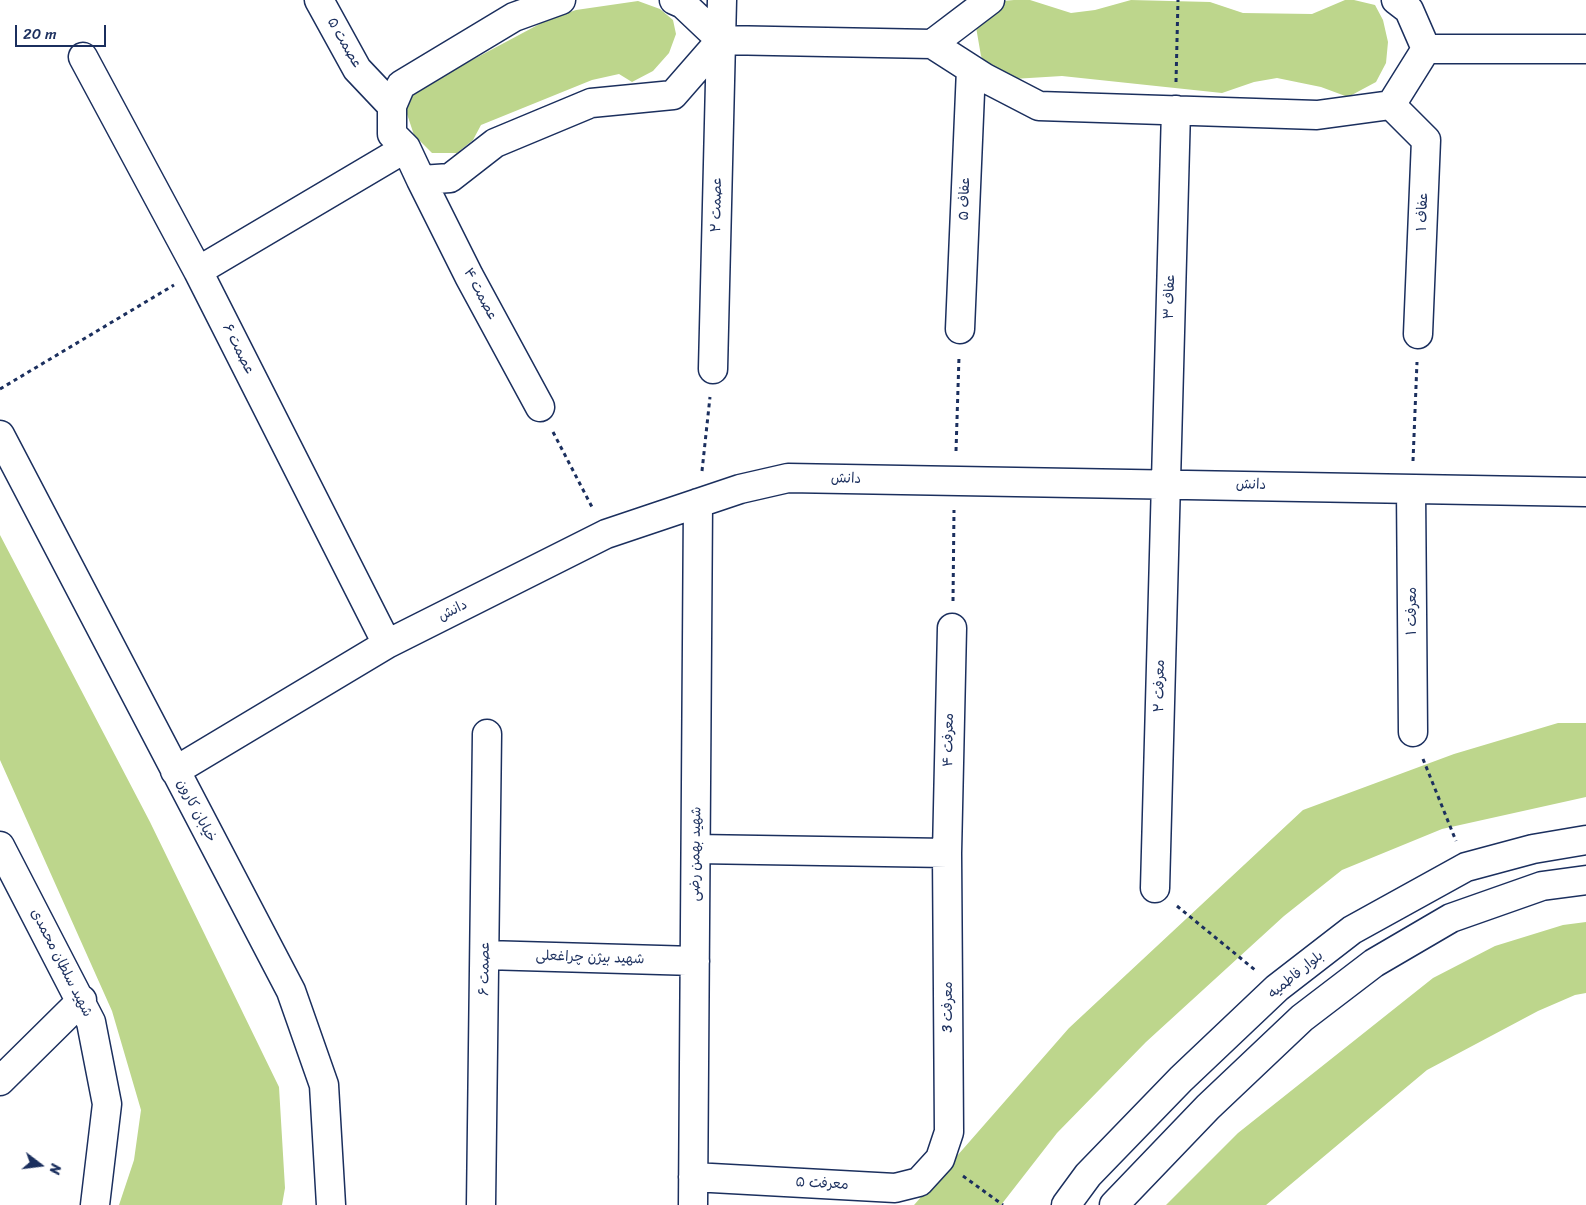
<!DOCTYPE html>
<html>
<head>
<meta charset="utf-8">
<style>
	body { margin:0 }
	#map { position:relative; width:1586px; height:1205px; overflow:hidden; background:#fff; font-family:Sriracha,sans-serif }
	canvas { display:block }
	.north { position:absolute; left:15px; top:1140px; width:50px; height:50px; -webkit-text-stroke:4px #fff; paint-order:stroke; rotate:105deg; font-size:14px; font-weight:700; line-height:20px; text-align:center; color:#1b2f5e }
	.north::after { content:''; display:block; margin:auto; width:18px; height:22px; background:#1b2f5e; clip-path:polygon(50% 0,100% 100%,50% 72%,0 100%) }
	.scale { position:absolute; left:15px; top:25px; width:91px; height:22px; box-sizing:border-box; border:2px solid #1b2f5e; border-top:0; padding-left:6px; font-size:15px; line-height:18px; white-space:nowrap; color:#1b2f5e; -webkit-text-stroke:4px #fff; paint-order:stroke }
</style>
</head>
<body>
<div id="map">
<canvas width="1586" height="1205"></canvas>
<div class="north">N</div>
<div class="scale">20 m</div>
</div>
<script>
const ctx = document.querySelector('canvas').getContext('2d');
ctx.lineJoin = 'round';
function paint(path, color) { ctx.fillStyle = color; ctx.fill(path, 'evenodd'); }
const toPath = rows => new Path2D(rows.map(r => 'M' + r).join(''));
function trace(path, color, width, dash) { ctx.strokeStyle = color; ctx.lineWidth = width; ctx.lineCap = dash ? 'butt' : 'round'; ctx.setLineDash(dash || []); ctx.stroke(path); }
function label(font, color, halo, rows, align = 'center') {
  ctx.font = font + ' Sriracha,"Playpen Sans Arabic",sans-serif'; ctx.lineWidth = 4; ctx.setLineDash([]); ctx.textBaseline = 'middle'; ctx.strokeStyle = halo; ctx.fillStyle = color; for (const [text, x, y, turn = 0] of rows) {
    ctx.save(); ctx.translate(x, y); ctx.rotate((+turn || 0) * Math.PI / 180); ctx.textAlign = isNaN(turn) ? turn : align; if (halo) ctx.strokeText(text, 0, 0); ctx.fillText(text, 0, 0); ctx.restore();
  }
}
const green = toPath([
	[1014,0,1030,0,1071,13,1095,10,1131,0,1210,2,1243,13,1312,14,1345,0,1354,0,1375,5,1383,20,1388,42,1386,63,1376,82,1348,97,1321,87,1277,78,1254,82,1222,93,1062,76,1013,79,991,72,981,56,976,27,1003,1],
	[638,1,660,9,673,20,676,34,669,53,653,71,632,82,619,74,592,80,481,125,473,140,457,153,432,153,414,135,405,108,416,90,547,20,576,10],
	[0,535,150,822,279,1087,285,1188,282,1205,119,1205,134,1160,141,1110,112,1011,0,760],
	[1558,723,1586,723,1586,797,1442,829,1342,870,1284,916,1146,1042,1057,1133,1001,1205,914,1205,1069,1028,1303,810,1454,754],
	[1586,922,1586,993,1575,995,1538,1011,1427,1070,1266,1205,1166,1205,1238,1133,1433,978,1495,946,1563,925]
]);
const path = toPath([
	[1176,82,1178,0],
	[0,389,174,285],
	[553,432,593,509],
	[956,451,959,357],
	[1413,461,1417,362],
	[702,471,710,397],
	[953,601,954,510],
	[1423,759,1456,841],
	[1177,906,1255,970],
	[963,1176,1003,1205]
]);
const minor = toPath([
	[319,0,357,69,392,106],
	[561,0,514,17,401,85,392,106,392,134,406,148,421,180,450,178,495,143,591,103,673,95,721,40],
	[674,0,683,4,721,40,932,44],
	[990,0,932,44,985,78,1039,106,1317,115,1391,105,1426,49],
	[1396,0,1409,10,1426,49],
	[1426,49,1586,49],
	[83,57,198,271,387,644],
	[1391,105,1426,140,1418,334],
	[421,180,469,276,540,407],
	[198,271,406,148],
	[960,329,971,69],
	[713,369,722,0],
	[0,435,291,991,324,1085,331,1205],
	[1411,489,1413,732],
	[175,771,387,644,606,534,740,489,788,478,1586,492],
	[0,846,91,1022,107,1104,95,1205],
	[696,849,947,853],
	[1155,888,1176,110],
	[485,955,695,961],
	[0,1081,82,1000],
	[693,1177,895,1188,919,1182,940,1159,949,1132,947,853,952,628],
	[481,1205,487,734],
	[693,1205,698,503]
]);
const major = toPath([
	[1066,1205,1088,1175,1181,1079,1277,988,1352,930,1466,867,1533,849,1586,840],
	[1114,1205,1208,1107,1302,1018,1374,963,1451,918,1542,886,1586,880]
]);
const streetNames = [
	["عصمت ۵",344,43,60],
	["عفاف ۵",965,199,-88],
	["عصمت ۲",717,205,-89],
	["عفاف ۱",1423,212,-88],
	["عصمت ۴",480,294,62],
	["عفاف ۳",1170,297,-88],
	["عصمت ۶",238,349,63],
	["دانش",846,479,1],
	["دانش",1251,485,1],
	["دانش",453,611,-27],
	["معرفت ۱",1412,611,-90],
	["معرفت ۲",1160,686,-89],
	["معرفت ۴",949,740,-89],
	["خیابان کارون",196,811,62],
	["شهید بهمن رضی",696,854,-89],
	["شهید بیژن چراغعلی",590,958,2],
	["شهید سلطان محمدی",61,963,63],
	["عصمت ۶",485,969,-89],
	["بلوار فاطمیه",1296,975,-39],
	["معرفت 3",948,1007,-90],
	["معرفت ۵",822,1184,3]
];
paint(green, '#bdd68c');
trace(minor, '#1b2f5e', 31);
trace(major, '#1b2f5e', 31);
trace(path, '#1b2f5e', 3, [4, 4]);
trace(minor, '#fff', 28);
trace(major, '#fff', 28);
label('14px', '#1b2f5e', '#fff', streetNames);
</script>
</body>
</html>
